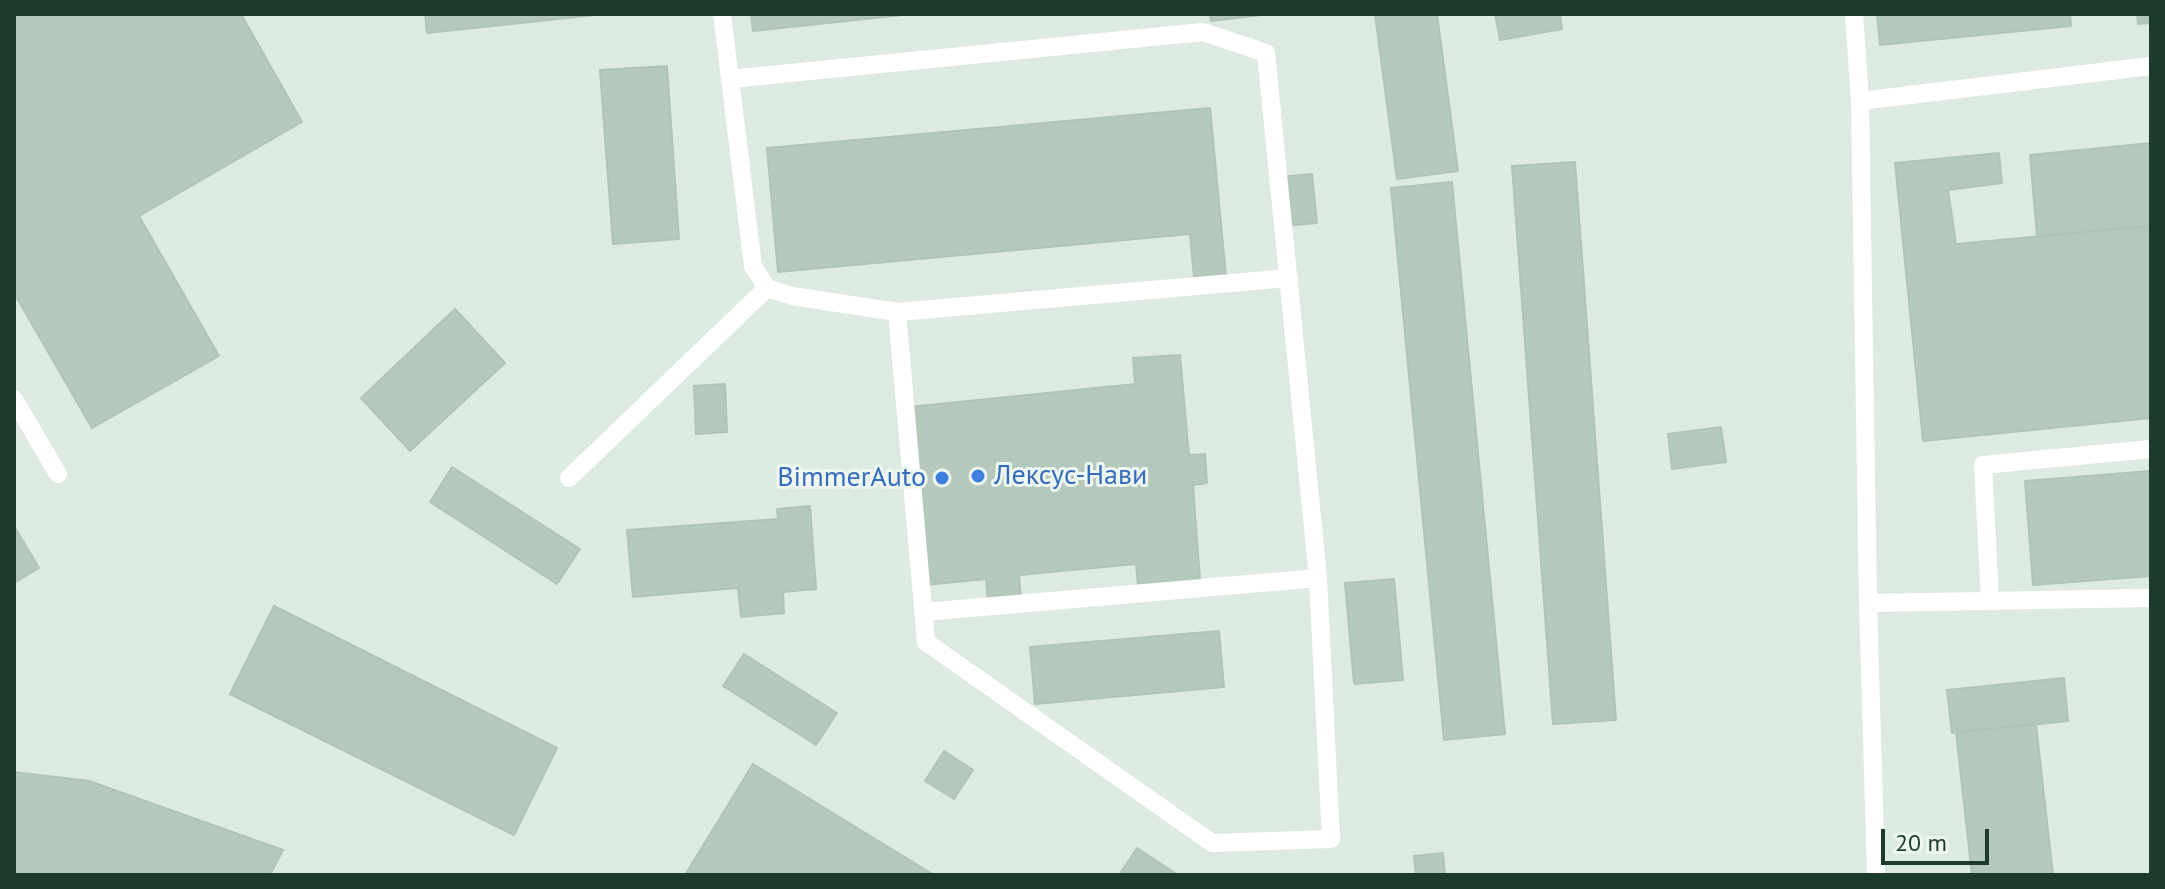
<!DOCTYPE html>
<html>
<head>
<meta charset="utf-8">
<style>
	body { margin:0 }
	#map { position:relative; width:2165px; height:889px; overflow:hidden; background:#ddeae1; font-family:"PT Sans",sans-serif }
	canvas { display:block }
	.frame { position:absolute; inset:0; border:16px solid #1d3b2c; pointer-events:none }
	.scale { position:absolute; left:1881px; top:829px; width:108px; height:36px; box-sizing:border-box; border:4px solid #1d3b2c; border-top:0; padding-left:10px; font-size:24px; line-height:28px; white-space:nowrap; color:#1d3b2c; -webkit-text-stroke:6px #edf7f0; paint-order:stroke }
</style>
</head>
<body>
<div id="map">
<canvas width="2165" height="889"></canvas>
<div class="frame"></div>
<div class="scale">20 m</div>
</div>
<script>
const ctx = document.querySelector('canvas').getContext('2d');
ctx.lineJoin = 'round';
function paint(path, color) { ctx.fillStyle = color; ctx.fill(path, 'evenodd'); }
const toPath = rows => new Path2D(rows.map(r => 'M' + r).join(''));
function trace(path, color, width, dash) { ctx.strokeStyle = color; ctx.lineWidth = width; ctx.lineCap = dash ? 'butt' : 'round'; ctx.setLineDash(dash || []); ctx.stroke(path); }
function label(font, color, halo, rows, align = 'center') {
  ctx.font = font + ' "PT Sans",sans-serif'; ctx.lineWidth = 6; ctx.setLineDash([]); ctx.textBaseline = 'middle'; ctx.strokeStyle = halo; ctx.fillStyle = color; for (const [text, x, y, turn = 0] of rows) {
    ctx.save(); ctx.translate(x, y); ctx.rotate((+turn || 0) * Math.PI / 180); ctx.textAlign = isNaN(turn) ? turn : align; if (halo) ctx.strokeText(text, 0, 0); ctx.fillText(text, 0, 0); ctx.restore();
  }
}
const building = toPath([
	[14,14,241,14,302,122,139,216,219,356,92,428,14,293,14,14],
	[425,14,605,14,427,33,425,14],
	[751,14,912,14,753,31,751,14],
	[1210,14,1270,14,1211,21,1210,14],
	[1375,14,1437,14,1458,171,1397,179,1375,14],
	[1495,14,1560,14,1562,29,1500,40,1495,14],
	[1877,14,2070,14,2071,26,1880,45,1877,14],
	[2137,14,2151,14,2151,23,2138,24,2137,14],
	[667,66,679,239,613,244,600,70,667,66],
	[1210,108,1226,276,1194,278,1190,234,778,272,767,148,1210,108],
	[2151,143,2151,226,2037,236,2030,155,2151,143],
	[1999,153,2002,183,1948,190,1956,244,2151,226,2151,418,1923,441,1895,163,1999,153],
	[1575,162,1616,720,1553,724,1512,166,1575,162],
	[1312,174,1317,223,1284,226,1280,177,1312,174],
	[1452,182,1505,734,1444,740,1391,188,1452,182],
	[455,309,505,363,410,451,361,398,455,309],
	[1180,355,1189,455,1205,454,1207,483,1193,485,1200,580,1138,585,1136,564,1019,575,1021,598,988,601,986,579,926,585,909,407,1135,384,1133,358,1180,355],
	[725,384,727,432,696,434,694,386,725,384],
	[1721,427,1726,462,1672,469,1668,434,1721,427],
	[452,467,580,549,557,584,430,502,452,467],
	[2151,471,2151,576,2033,585,2025,481,2151,471],
	[810,506,816,589,783,592,784,613,741,617,738,588,633,597,627,530,778,519,777,509,810,506],
	[14,526,39,568,14,583,14,526],
	[1394,579,1403,680,1354,684,1345,583,1394,579],
	[274,606,557,748,514,835,230,694,274,606],
	[1219,631,1224,687,1035,704,1030,647,1219,631],
	[744,654,837,713,816,745,723,686,744,654],
	[2064,678,2068,721,1952,733,1947,690,2064,678],
	[2036,724,2053,875,1972,875,1956,732,2036,724],
	[944,751,973,770,954,799,925,781,944,751],
	[753,764,934,875,685,875,753,764],
	[14,772,89,781,283,850,270,875,14,875,14,772],
	[1137,848,1178,875,1119,875,1137,848],
	[1443,853,1445,875,1416,875,1414,856,1443,853]
]);
const service = toPath([
	[722,14,753,266,767,288,792,296,897,312,1289,278],
	[1854,14,1860,101,1868,603,1876,875],
	[730,79,1203,32,1266,53,1318,578,1331,839,1212,843,926,642,897,312],
	[1860,101,2151,66],
	[14,399,58,474],
	[569,478,767,288],
	[1990,601,1983,465,2151,449],
	[1868,603,2151,598],
	[924,612,1318,578]
]);
const markers = [
	[978,476,8,"#3f7fe0"],
	[942,478,8,"#3f7fe0"]
];
const shopNames = [
	["Лексус-Нави",994,476],
	["BimmerAuto",926,478,"right"]
];
paint(building, '#b5c8bc');
trace(building, '#afc4b7', 2);
trace(service, '#fff', 18);
for (const [x, y, r, color] of markers) { const dot = new Path2D(); dot.arc(x, y, r, 0, 2 * Math.PI); ctx.fillStyle = color; ctx.fill(dot); trace(dot, '#edf7f0', 3); }
label('28px', '#366cbe', '#edf7f0', shopNames, 'left');
</script>
</body>
</html>
